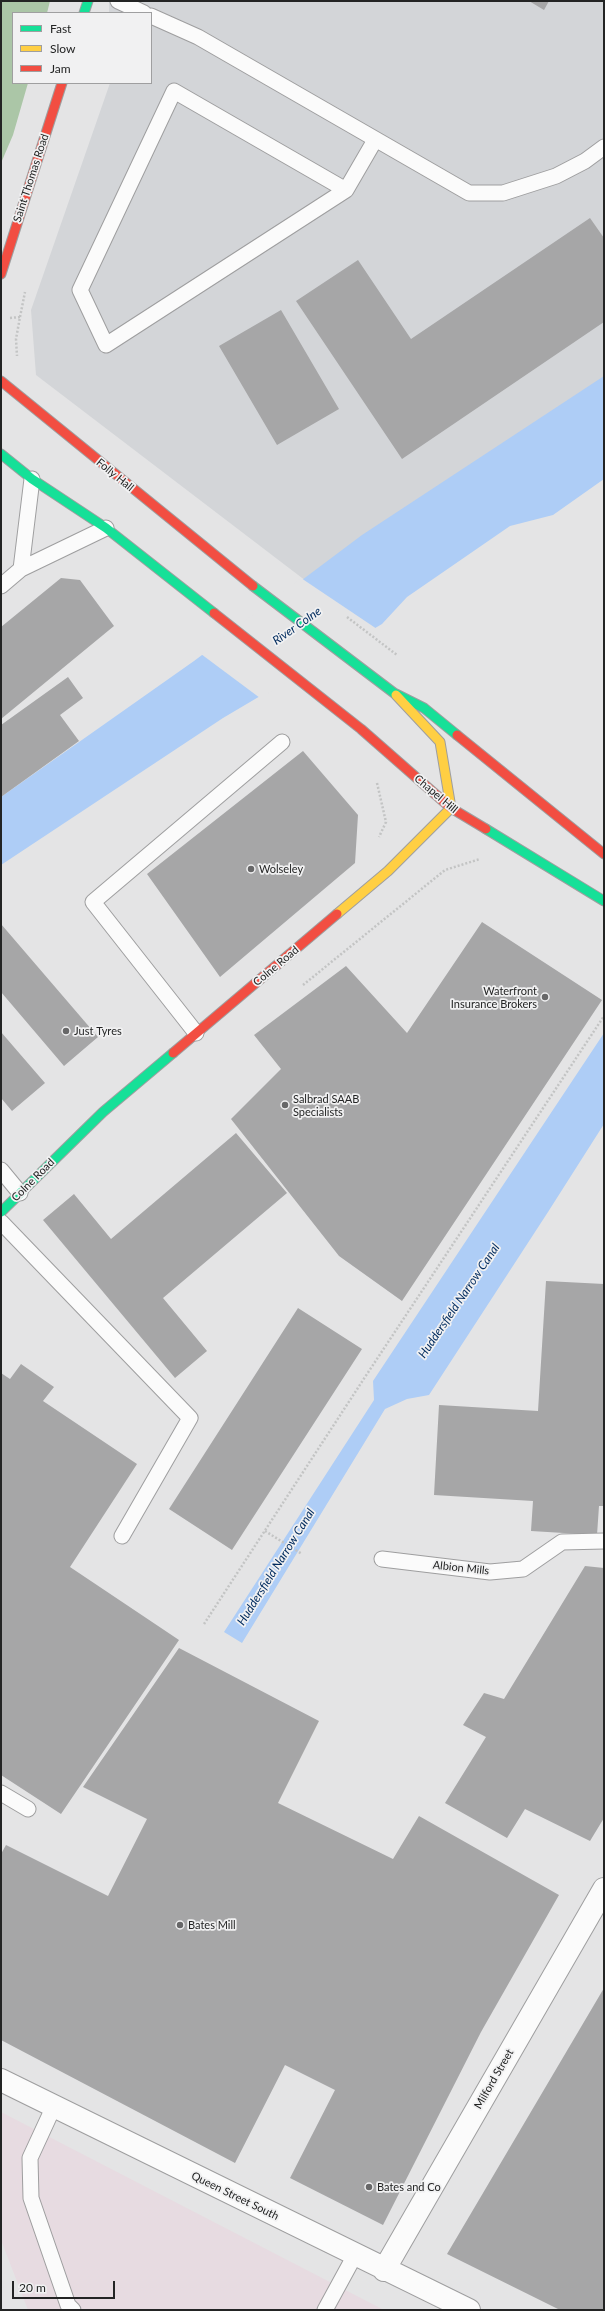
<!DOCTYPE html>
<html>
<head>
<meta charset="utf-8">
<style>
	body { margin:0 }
	#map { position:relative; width:605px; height:2311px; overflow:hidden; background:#e4e4e5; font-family:Lato,sans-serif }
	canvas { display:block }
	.frame { position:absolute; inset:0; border:2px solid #232424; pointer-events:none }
	.legend { position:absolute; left:12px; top:12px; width:140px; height:72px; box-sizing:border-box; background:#f1f1f2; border:1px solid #9f9fa0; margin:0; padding:5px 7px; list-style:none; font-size:12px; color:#232424 }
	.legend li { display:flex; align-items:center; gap:8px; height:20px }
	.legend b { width:20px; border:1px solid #9f9fa0 }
	.scale { position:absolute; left:12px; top:2281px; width:103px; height:18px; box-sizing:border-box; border:2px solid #232424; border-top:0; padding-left:5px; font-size:12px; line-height:14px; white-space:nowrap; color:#232424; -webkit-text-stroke:3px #f1f1f2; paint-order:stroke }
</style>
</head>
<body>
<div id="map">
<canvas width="605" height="2311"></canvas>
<div class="frame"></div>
<ul class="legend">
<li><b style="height:5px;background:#16e098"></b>Fast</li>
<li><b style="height:5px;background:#ffcf43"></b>Slow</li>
<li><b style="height:5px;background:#f24e42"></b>Jam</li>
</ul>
<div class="scale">20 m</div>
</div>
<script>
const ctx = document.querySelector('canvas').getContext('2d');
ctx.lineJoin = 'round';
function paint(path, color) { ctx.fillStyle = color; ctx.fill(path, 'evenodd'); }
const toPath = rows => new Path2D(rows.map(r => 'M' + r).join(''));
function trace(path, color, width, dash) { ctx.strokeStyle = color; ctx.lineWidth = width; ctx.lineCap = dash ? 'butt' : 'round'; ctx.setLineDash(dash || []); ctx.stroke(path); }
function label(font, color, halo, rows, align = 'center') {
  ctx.font = font + ' Lato,sans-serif'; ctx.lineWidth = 3.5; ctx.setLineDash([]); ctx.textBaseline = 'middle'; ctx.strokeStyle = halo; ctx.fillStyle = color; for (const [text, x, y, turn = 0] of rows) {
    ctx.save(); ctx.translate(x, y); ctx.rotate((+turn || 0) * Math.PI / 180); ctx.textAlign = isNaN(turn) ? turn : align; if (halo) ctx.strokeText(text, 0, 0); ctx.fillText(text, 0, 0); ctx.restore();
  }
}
const built = toPath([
	[109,1,604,1,604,383,306,581,36,375,31,310,110,83,151,83,151,13,109,13]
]);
const education = toPath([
	[1,2112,384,2310,28,2310,1,2240]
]);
const forest = toPath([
	[2,1,50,1,47,13,13,13,13,83,28,83,13,135,1,163]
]);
const water = toPath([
	[604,376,604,479,553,515,510,526,407,597,382,624,223,718,1,865,1,797,194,661,362,535],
	[604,1033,604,1124,548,1212,429,1395,407,1399,385,1409,242,1643,224,1632,374,1400,373,1381]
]);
const pier = toPath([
	[301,578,377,629,260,698,201,654]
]);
const building = toPath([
	[529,1,549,1,544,10],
	[590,218,604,238,604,322,402,459,296,301,358,260,411,339],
	[281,310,339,409,277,445,219,346],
	[61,578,80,580,114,626,1,719,1,627],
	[68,677,83,698,60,715,79,741,1,797,1,725],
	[303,751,358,815,355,863,220,977,147,874],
	[482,922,602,1000,402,1301,339,1256,231,1119,281,1069,254,1035,346,966,407,1033],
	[1,924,98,1037,64,1066,1,992],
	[1,1032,45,1083,12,1111,1,1098],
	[236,1133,287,1193,163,1298,207,1351,175,1378,43,1220,74,1194,111,1239],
	[546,1281,604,1284,604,1506,599,1506,597,1535,531,1531,533,1501,434,1495,439,1405,538,1411],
	[298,1308,362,1349,232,1550,169,1509],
	[21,1364,54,1387,43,1401,137,1464,70,1567,179,1640,61,1814,1,1775,1,1373,10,1379],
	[585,1566,604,1568,604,1818,590,1841,525,1809,507,1838,445,1803,486,1737,463,1725,484,1693,504,1699],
	[179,1648,319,1721,278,1803,393,1859,419,1816,559,1895,481,2032,383,2225,290,2178,335,2090,285,2065,235,2163,1,2040,1,1854,6,1845,108,1896,147,1819,83,1787],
	[604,1988,604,2310,560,2310,447,2254]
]);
const path = toPath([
	[20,317,25,292],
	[10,318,20,317,16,339,17,356],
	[347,617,397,655],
	[377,783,386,822,379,837],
	[303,985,445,870,480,859],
	[265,1531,302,1554],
	[204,1624,367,1374,604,1016]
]);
const lane = toPath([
	[118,1,144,13],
	[151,16,198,37,469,193,503,193,556,176,585,161,604,147],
	[346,190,174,91,80,290,106,345,346,190,375,140],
	[21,569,32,479],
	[1,586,21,569,106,528],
	[196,1033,93,902,282,742],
	[1,1170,20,1193],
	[1,1222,190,1418,122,1536],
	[382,1559,490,1572,523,1569,562,1542,604,1541],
	[1,1793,28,1809],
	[54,2106,30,2158,31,2198,68,2305,73,2310],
	[325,2310,355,2255]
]);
const street = toPath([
	[1,2080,469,2310],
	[384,2270,604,1889]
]);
const fast = toPath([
	[84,13,88,1],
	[1,454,32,479,106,528,214,613],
	[253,586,394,693,424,708,457,735],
	[486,829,604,901],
	[1,1212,103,1112,173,1053]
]);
const slow = toPath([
	[337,914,388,871,451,808,440,742,396,695]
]);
const jam = toPath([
	[1,274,62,83],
	[1,381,253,586],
	[214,613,361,729,451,808,486,829],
	[457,735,604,854],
	[173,1053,337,914]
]);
const markers = [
	[251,869,4,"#676768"],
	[545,997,4,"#676768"],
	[66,1031,4,"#676768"],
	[285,1105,4,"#676768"],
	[180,1925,4,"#676768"],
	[369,2187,4,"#676768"]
];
const streetNames = [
	["Saint Thomas Road",31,178,-72],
	["Folly Hall",115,475,39],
	["Chapel Hill",436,794,40],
	["Colne Road",276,966,-40],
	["Colne Road",33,1180,-45],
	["Albion Mills",461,1568,6],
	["Milford Street",494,2079,-60],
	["Queen Street South",235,2196,26]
];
const poiNames = [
	["Wolseley",259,869],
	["Waterfront",537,991,"right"],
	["Insurance Brokers",537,1004,"right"],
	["Just Tyres",74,1031],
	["Salbrad SAAB",293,1099],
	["Specialists",293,1112],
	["Bates Mill",188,1925],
	["Bates and Co",377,2187]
];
const waterNames = [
	["River Colne",297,626,-35],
	["Huddersfield Narrow Canal",459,1301,-56],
	["Huddersfield Narrow Canal",276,1567,-58]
];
paint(built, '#d3d5d8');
paint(education, '#e7dbe1');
paint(forest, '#abc6a7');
paint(water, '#aecdf6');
paint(pier, '#e4e4e5');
paint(building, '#a6a6a7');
trace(lane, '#9e9e9f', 17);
trace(street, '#9e9e9f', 24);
trace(fast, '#9e9e9f', 11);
trace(slow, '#9e9e9f', 11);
trace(jam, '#9e9e9f', 11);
trace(path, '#c3c4c4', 2.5, [2, 2]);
trace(lane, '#fbfbfb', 15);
trace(street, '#fbfbfb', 22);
trace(fast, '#16e098', 9);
trace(slow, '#ffcf43', 9);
trace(jam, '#f24e42', 9);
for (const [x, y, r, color] of markers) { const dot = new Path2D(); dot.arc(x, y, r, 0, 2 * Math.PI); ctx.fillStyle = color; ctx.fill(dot); trace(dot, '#f1f1f2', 1.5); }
label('11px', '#232424', '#f1f1f2', streetNames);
label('11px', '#232424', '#f1f1f2', poiNames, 'left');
label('italic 12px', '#002b5e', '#f1f1f2', waterNames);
</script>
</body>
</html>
